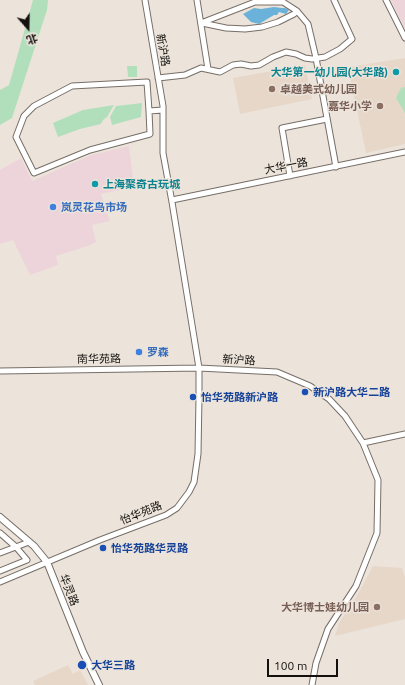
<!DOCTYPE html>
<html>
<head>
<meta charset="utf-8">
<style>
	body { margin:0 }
	#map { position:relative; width:405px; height:685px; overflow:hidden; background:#ece4db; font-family:Ubuntu,"Noto Sans SC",sans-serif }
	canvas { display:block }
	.north { position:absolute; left:8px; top:8px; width:40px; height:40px; -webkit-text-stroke:3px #ece4db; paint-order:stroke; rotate:160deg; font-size:11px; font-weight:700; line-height:16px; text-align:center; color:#13100d }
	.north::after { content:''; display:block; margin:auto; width:14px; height:18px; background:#13100d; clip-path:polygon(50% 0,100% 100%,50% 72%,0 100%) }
	.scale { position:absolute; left:267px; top:659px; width:71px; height:18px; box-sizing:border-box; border:2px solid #13100d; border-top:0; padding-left:5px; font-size:12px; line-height:14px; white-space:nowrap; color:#13100d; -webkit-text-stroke:3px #ece4db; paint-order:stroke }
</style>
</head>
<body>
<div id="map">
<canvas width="405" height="685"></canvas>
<div class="north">北</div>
<div class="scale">100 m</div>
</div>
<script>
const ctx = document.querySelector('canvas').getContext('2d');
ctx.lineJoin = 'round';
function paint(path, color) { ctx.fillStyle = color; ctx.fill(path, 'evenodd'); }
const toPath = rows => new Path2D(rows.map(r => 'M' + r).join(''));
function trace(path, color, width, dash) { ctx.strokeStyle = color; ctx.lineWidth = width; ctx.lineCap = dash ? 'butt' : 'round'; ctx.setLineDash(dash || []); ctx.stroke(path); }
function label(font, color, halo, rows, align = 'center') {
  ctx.font = font + ' Ubuntu,"Noto Sans SC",sans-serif'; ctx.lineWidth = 3; ctx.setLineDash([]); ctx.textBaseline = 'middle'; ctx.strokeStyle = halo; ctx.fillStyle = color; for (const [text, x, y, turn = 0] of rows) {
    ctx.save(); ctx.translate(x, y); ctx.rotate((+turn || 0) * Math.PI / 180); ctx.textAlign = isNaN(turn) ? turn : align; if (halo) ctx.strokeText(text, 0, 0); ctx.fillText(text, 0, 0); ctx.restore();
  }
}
const commercial = toPath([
	[391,0,405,0,405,29],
	[129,146,134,184,124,189,101,194,110,221,92,225,96,242,88,246,56,256,58,265,30,275,13,240,0,244,0,170,21,158,32,181,91,155]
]);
const built = toPath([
	[405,58,405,144,366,153,348,67],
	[305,65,312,99,240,114,233,78],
	[373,566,402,568,405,577,405,619,335,636,339,623,357,596],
	[68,665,73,674,80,670,88,685,35,685,33,681]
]);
const green = toPath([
	[33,0,48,0,47,10,12,118,0,125,0,90,9,85],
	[127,66,137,66,137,77,128,77],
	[405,87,405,113,396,98,401,88],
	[142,103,141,117,112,125,110,117,116,106],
	[114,105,107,117,103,120,101,124,80,129,58,137,53,123,83,110]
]);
const water = toPath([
	[274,7,282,8,285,8,289,10,286,14,279,12,277,15,274,15,259,24,251,22,243,14,254,8,261,9]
]);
const minor = toPath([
	[197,0,208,69],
	[386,0,405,38],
	[201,23,255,2,283,2,297,11,308,24,316,58,336,167],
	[202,23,226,28,245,29,262,27,278,22,294,14,297,11],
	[158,78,185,75,201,68,220,72,233,65,241,64,251,66,259,65,273,57,286,52,296,54,305,58,312,59,325,57,340,49,352,39,334,0],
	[149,111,150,134,90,150,34,173,16,137,24,116,34,106,72,86,147,82,149,111,163,110],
	[290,176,282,128,327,119],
	[172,200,405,152],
	[0,371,199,368,277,372,310,386,329,399,345,416,363,443,378,480,377,533,356,586,328,629,316,663,312,685],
	[363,443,405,434],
	[0,533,16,547,27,560,0,571],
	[0,553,29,542],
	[0,582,100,540,166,515,177,508,189,492,194,482,198,454,199,397,199,368,172,202,163,153,163,106,145,0]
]);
const major = toPath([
	[0,517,34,546,47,562,83,652,99,685]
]);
const markers = [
	[396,72,4,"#0f9aa8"],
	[272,89,4,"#8d6e63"],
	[380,106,4,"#8d6e63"],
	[95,184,4,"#0f9aa8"],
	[53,207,4,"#3f7fe0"],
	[139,352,4,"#3f7fe0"],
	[305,392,4,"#1a4fb4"],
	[193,397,4,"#1a4fb4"],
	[103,548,4,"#1a4fb4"],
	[377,607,4,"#8d6e63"],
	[82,665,5,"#1a4fb4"]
];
const streetNames = [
	["新沪路",163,50,80],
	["大华一路",286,166,-11],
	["南华苑路",99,359,-1],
	["新沪路",239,360,3],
	["怡华苑路",141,513,-22],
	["华灵路",69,590,68]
];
const cultureNames = [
	["大华第一幼儿园(大华路)",388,72],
	["上海聚奇古玩城",103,184,"left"]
];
const educationNames = [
	["卓越美式幼儿园",280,89,"left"],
	["嘉华小学",372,106],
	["大华博士娃幼儿园",369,607]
];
const shopNames = [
	["岚灵花鸟市场",61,207],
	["罗森",147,352]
];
const transitNames = [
	["新沪路大华二路",313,392],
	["怡华苑路新沪路",201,397],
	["怡华苑路华灵路",111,548],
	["大华三路",91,665]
];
paint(commercial, '#edd4db');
paint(built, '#e6d7c9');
paint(green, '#b1dfbc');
paint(water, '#6ab2da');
trace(minor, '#766e67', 7);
trace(major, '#766e67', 8);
trace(minor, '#fff', 5);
trace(major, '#fff', 6);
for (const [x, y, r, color] of markers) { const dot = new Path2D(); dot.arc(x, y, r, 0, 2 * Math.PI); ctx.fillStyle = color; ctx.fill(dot); trace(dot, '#ece4db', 1.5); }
label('11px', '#13100d', '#ece4db', streetNames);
label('bold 11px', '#0d838f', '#ece4db', cultureNames, 'right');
label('bold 11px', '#785e54', '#ece4db', educationNames, 'right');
label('bold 11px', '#366cbe', '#ece4db', shopNames, 'left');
label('bold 11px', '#164399', '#ece4db', transitNames, 'left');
</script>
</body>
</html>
